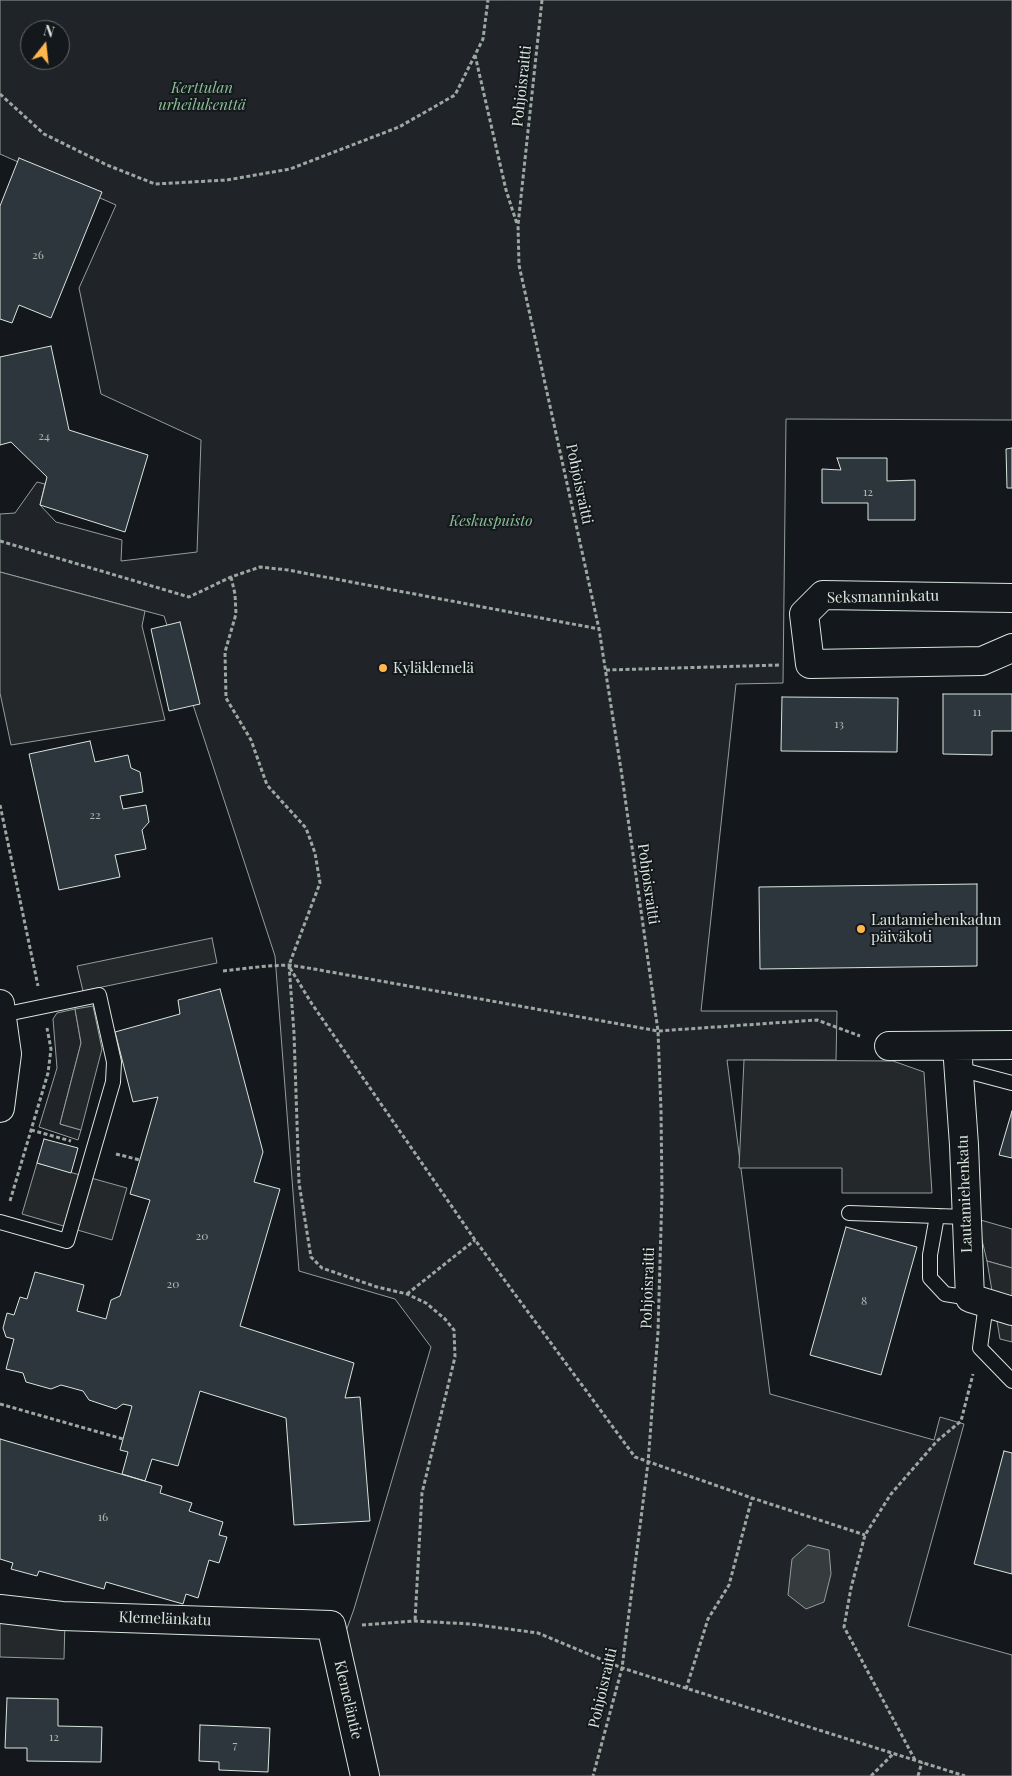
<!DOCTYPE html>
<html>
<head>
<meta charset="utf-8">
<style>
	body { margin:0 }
	#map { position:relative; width:1012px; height:1776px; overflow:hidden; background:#14181c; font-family:"Playfair Display",serif }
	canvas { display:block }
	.north { position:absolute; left:20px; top:20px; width:50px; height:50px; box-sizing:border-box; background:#14181c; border:1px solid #626a69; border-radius:50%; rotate:16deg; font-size:14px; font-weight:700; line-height:20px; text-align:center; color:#d8e6dc }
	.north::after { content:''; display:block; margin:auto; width:18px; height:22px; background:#ffb74d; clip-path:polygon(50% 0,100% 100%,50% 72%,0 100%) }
</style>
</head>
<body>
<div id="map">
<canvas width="1012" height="1776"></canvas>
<div class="north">N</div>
</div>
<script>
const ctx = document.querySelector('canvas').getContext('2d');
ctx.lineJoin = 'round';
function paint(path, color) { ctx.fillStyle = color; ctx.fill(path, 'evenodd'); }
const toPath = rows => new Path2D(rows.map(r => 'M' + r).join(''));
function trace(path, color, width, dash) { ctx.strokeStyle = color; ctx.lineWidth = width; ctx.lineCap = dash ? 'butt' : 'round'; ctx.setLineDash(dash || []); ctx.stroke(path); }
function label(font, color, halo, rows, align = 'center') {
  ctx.font = font + ' "Playfair Display",serif'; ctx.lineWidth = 4; ctx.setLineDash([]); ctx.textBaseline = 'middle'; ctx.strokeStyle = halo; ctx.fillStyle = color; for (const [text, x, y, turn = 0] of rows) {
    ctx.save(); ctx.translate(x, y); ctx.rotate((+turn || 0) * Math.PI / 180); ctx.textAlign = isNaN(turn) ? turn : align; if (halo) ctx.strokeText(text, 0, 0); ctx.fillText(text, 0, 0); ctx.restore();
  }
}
const green = toPath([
	[0,0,1012,0,1012,420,786,419,783,683,736,684,701,1011,837,1011,836,1060,727,1060,770,1394,934,1440,940,1417,964,1424,908,1626,1012,1655,1012,1776,377,1776,345,1634,354,1609,431,1347,395,1299,299,1271,275,956,164,616,0,572,0,514,15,513,37,482,45,484,40,505,56,522,122,540,121,561,197,552,201,440,101,394,79,288,116,205,0,154,0,0],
	[30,30,60,30,60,60,30,60,30,30],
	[75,1009,81,1043,60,1124,81,1130,78,1140,39,1127,57,1068,53,1019,57,1013,75,1009],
	[977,1219,1012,1229,1012,1268,987,1261,977,1219]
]);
const parking = toPath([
	[0,572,145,611,142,626,165,720,11,745,0,693,0,572],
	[212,938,217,963,83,991,77,966,212,938],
	[93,1006,102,1049,81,1130,60,1124,81,1043,75,1009,93,1006],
	[744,1060,893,1061,924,1072,932,1193,842,1193,842,1168,739,1168,744,1060],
	[37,1163,127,1188,112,1240,22,1214,37,1163],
	[987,1261,1012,1268,1012,1342,1000,1339,987,1261],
	[0,1620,65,1621,64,1659,0,1657,0,1620]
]);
const water = toPath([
	[808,1545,829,1550,831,1574,824,1602,806,1609,788,1595,792,1559,808,1545]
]);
const building = toPath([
	[19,158,102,192,51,318,19,305,12,323,0,319,0,206,19,158],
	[51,346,69,430,148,455,125,532,40,505,47,477,11,442,0,445,0,357,51,346],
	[1012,448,1012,488,1007,488,1006,449,1012,448],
	[837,458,887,458,887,481,915,480,915,520,868,520,868,503,822,503,822,469,841,470,837,458],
	[180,622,200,704,169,711,151,629,180,622],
	[943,694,1012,694,1012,731,992,731,992,755,943,754,943,694],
	[782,697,898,698,897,752,781,751,782,697],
	[90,741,95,762,128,755,131,768,140,772,143,792,120,796,123,809,146,805,149,822,142,830,146,849,115,855,120,877,59,890,29,754,90,741],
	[977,884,977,966,760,969,759,887,977,884],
	[220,989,263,1152,254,1182,280,1189,240,1326,354,1363,345,1398,360,1397,370,1521,294,1525,286,1418,200,1391,178,1466,152,1459,145,1481,122,1474,128,1452,120,1450,132,1406,123,1404,116,1409,89,1400,83,1391,61,1385,51,1389,26,1382,23,1373,6,1369,14,1339,6,1337,3,1328,7,1313,14,1315,20,1297,27,1299,35,1272,84,1285,77,1311,106,1319,111,1300,120,1296,150,1200,130,1194,158,1097,133,1102,115,1032,180,1014,178,1000,220,989],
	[1012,1111,1012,1158,999,1155,1012,1111],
	[44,1139,78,1148,71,1173,37,1163,44,1139],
	[846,1227,917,1247,881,1375,810,1355,846,1227],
	[0,1439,162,1486,160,1493,192,1503,189,1511,223,1522,219,1535,227,1537,219,1563,209,1560,198,1598,186,1594,183,1604,106,1582,104,1589,39,1571,37,1576,11,1569,13,1563,0,1559,0,1439],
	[1004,1451,1012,1453,1012,1574,974,1564,1004,1451],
	[7,1698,58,1699,58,1726,102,1727,101,1762,27,1761,27,1748,5,1748,7,1698],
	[200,1725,270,1728,268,1772,219,1770,219,1762,199,1761,200,1725]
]);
const path = toPath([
	[542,0,518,225,519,265,599,629,622,776,658,1031,661,1110,662,1193,658,1332,648,1463,622,1668,593,1776],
	[475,55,506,190,517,224],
	[0,94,44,134,107,165,155,184,227,180,290,169,399,127,455,95,483,39,488,0],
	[0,541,189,597,231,577,260,567,288,570,599,629],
	[231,577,235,594,236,614,225,652,226,698,251,740,267,785,306,828,315,853,320,883,289,965,294,1033,299,1183,311,1257,322,1268,377,1287,407,1294,426,1303,445,1319,454,1330,455,1357,422,1493,415,1621],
	[606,670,780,665],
	[0,805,38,986],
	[290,968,312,1004,475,1240,635,1457,752,1498,865,1535],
	[223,971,267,966,289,965,314,969,658,1031,817,1020,860,1036],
	[31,1130,71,1141],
	[116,1154,140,1160],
	[10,1201,48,1073,51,1049,47,1028],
	[407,1294,475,1240],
	[0,1404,123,1439],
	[362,1625,415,1621,471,1624,538,1633,622,1668,965,1776],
	[686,1689,708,1619,729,1585,752,1498],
	[915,1760,844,1627,851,1588,865,1535,891,1494,937,1441,961,1421,973,1374],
	[871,1776,894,1753],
	[918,1776,922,1762]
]);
const lane = toPath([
	[959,1069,1012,1083],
	[849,1213,966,1217],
	[937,1216,930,1255,930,1278,945,1294,970,1298],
	[0,1222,67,1241,113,1082,114,1062,99,995,2,1015],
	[986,1304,980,1348,1012,1381]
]);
const street = toPath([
	[1012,598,823,595,804,614,810,664,982,661,1012,648],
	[0,1004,7,1054,0,1108],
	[889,1046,1012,1045],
	[957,1046,964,1145,970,1298,1012,1311],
	[0,1609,62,1616,331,1625,365,1776]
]);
const markers = [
	[383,668,5,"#ffb74d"],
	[861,929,5,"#ffb74d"]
];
const numberNames = [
	["26",38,255],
	["24",44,436],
	["12",868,492],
	["11",977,712],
	["13",839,724],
	["22",95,815],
	["20",202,1236],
	["20",173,1284],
	["8",864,1301],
	["16",103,1517],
	["12",54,1737],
	["7",235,1745]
];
const streetNames = [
	["Pohjoisraitti",522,86,-84],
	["Pohjoisraitti",579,484,78],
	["Seksmanninkatu",883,597,-1],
	["Pohjoisraitti",648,884,82],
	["Lautamiehenkatu",965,1194,-92],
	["Pohjoisraitti",648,1288,-88],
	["Klemelänkatu",165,1619,2],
	["Pohjoisraitti",603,1688,-77],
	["Klemeläntie",348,1700,77]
];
const parkNames = [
	["Kerttulan",202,88],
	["urheilukenttä",202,105],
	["Keskuspuisto",491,521]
];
const poiNames = [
	["Kyläklemelä",393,668],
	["Lautamiehenkadun",871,920],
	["päiväkoti",871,937]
];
paint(green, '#202428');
trace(green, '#939e99', 1);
paint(parking, '#24282b');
trace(parking, '#939e99', 1);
paint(water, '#363b3e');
trace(water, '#939e99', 1);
paint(building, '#2c363c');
trace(building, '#d8e6dc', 1);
trace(lane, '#d8e6dc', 16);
trace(street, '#d8e6dc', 30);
trace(path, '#9da8a2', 3, [4, 2.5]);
trace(lane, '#14181c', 14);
trace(street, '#14181c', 28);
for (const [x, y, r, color] of markers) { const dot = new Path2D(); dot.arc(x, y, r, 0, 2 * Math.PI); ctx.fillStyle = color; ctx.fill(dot); trace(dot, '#14181c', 2); }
label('12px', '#adbab4', null, numberNames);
label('15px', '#d8e6dc', '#14181c', streetNames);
label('italic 15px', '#8ac095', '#14181c', parkNames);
label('15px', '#d8e6dc', '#14181c', poiNames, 'left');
</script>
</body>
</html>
